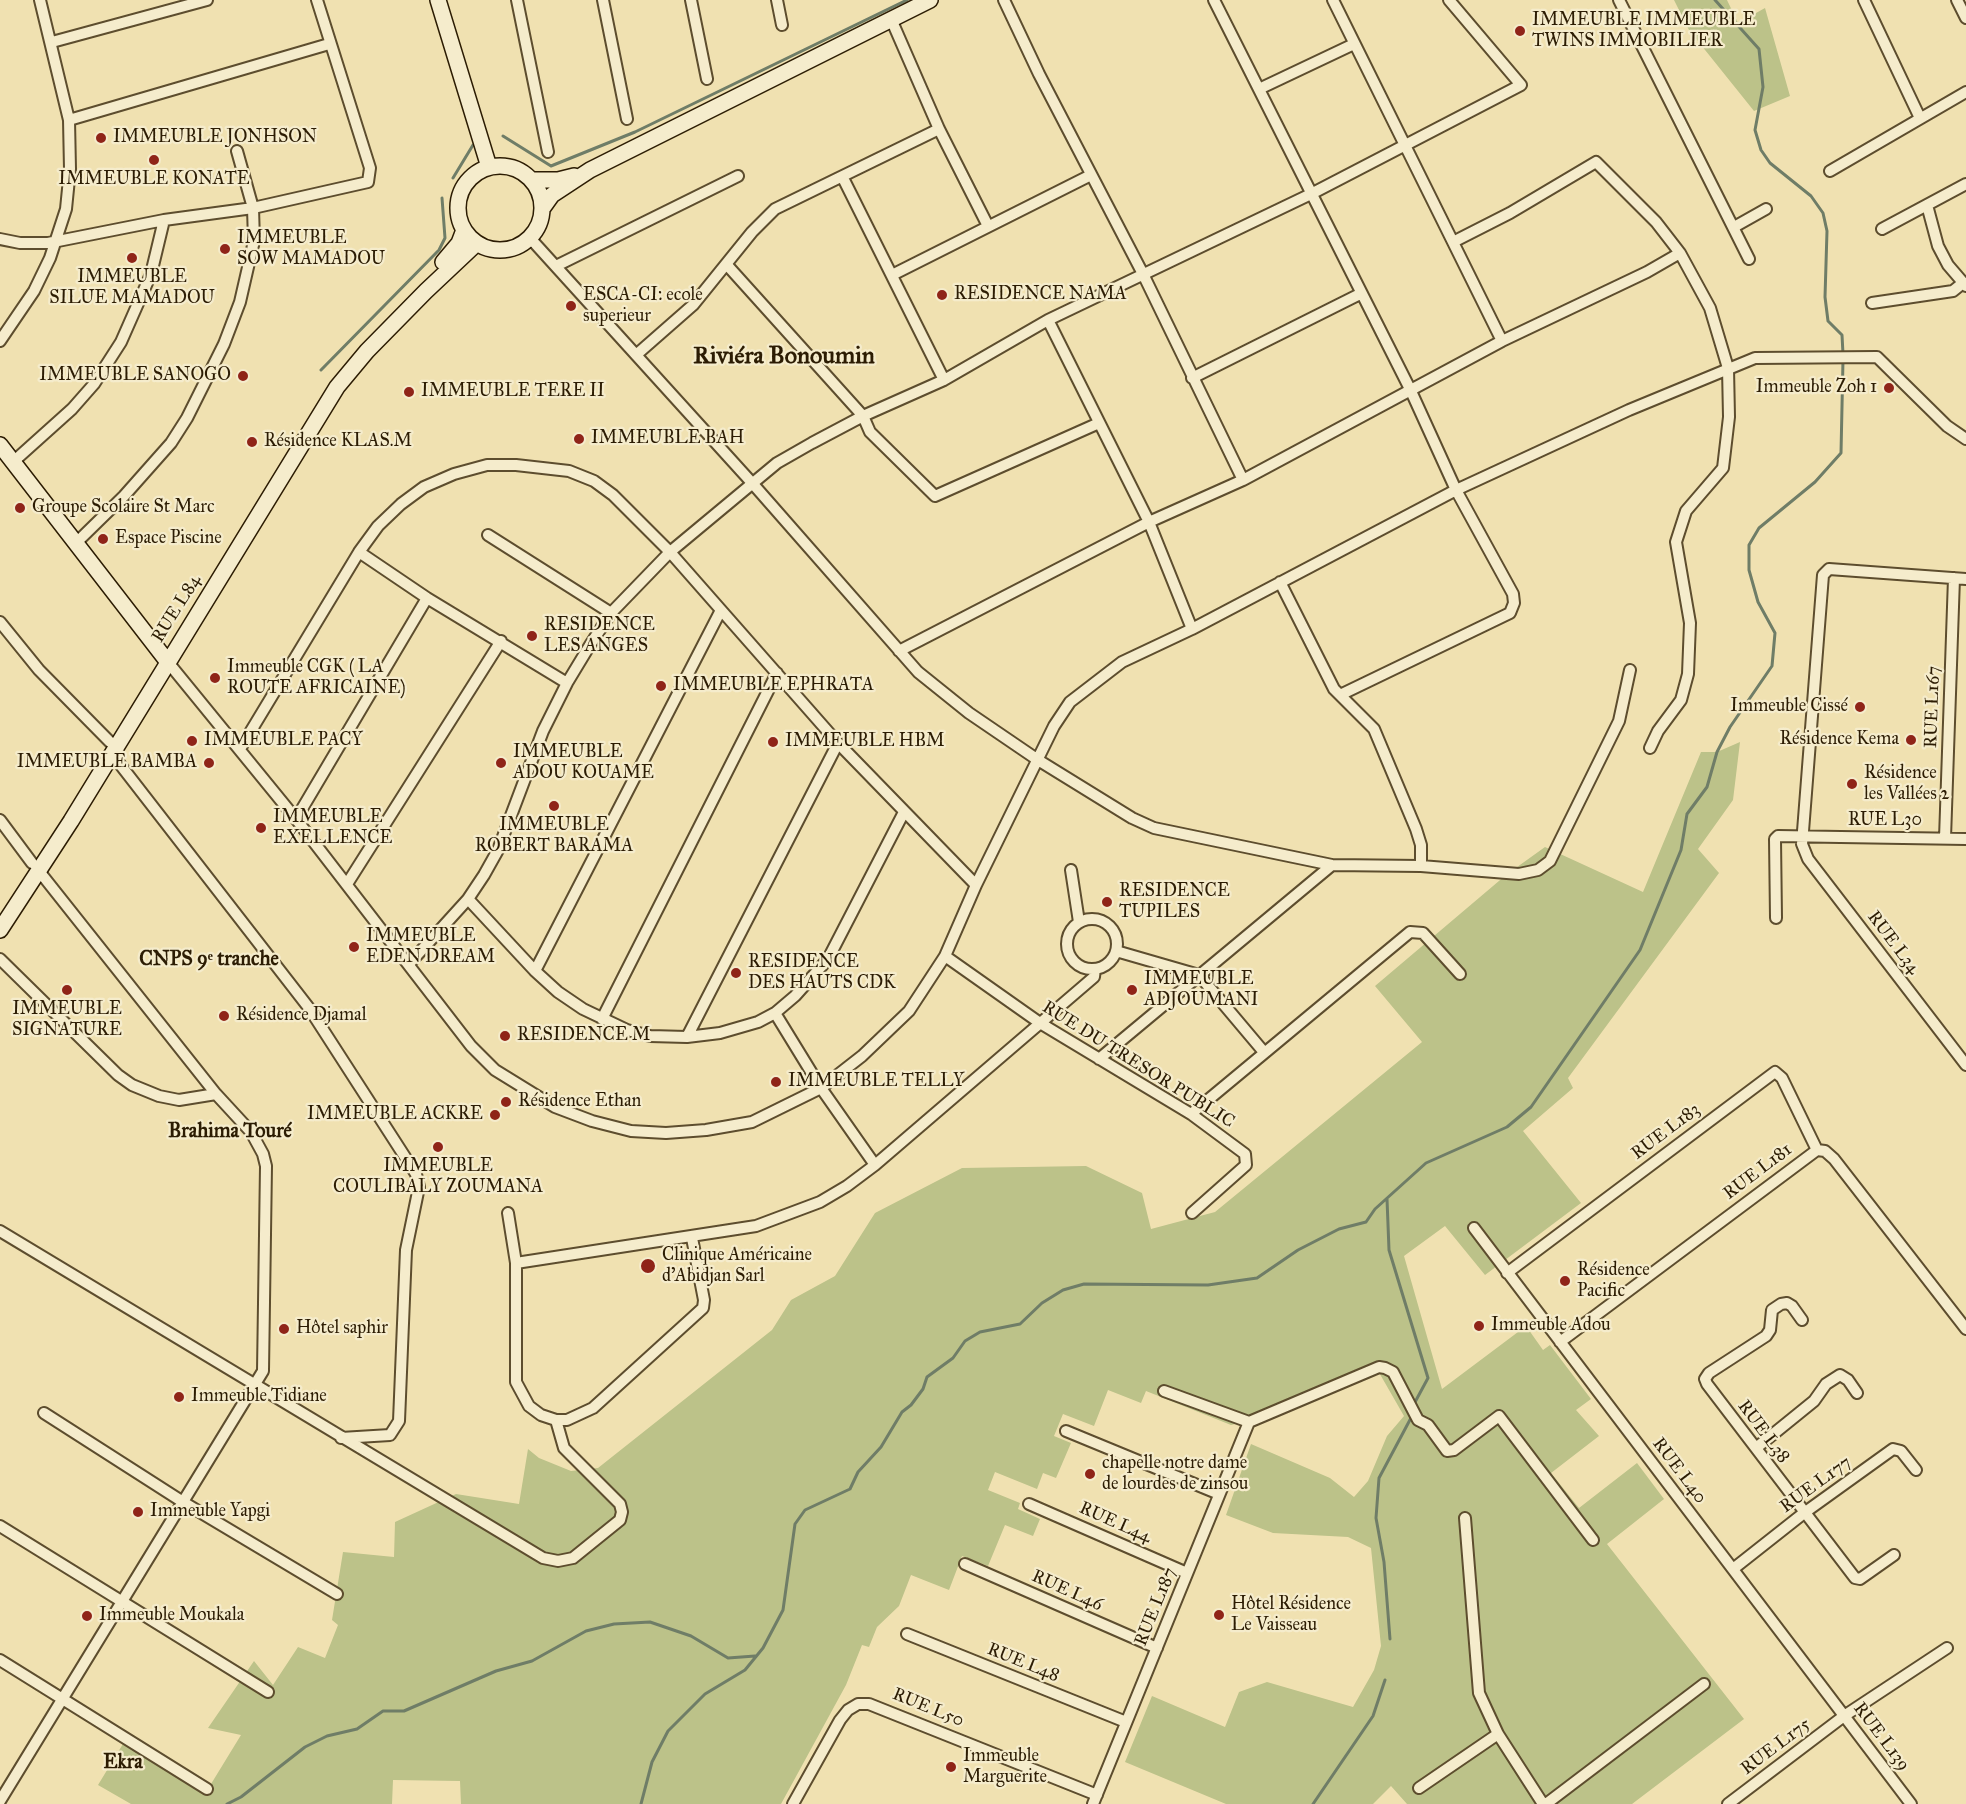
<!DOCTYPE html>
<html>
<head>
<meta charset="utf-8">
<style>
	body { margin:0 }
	canvas { display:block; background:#f0e1b1 }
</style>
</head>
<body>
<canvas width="1966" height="1804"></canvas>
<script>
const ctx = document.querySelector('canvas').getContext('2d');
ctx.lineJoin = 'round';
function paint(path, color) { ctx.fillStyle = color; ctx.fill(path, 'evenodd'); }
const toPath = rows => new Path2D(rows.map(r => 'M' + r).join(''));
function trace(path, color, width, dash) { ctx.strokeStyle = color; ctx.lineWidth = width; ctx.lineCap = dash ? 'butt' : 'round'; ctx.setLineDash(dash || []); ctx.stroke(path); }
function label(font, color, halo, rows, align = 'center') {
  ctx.font = font + ' "IM FELL Great Primer",serif'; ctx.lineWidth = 4.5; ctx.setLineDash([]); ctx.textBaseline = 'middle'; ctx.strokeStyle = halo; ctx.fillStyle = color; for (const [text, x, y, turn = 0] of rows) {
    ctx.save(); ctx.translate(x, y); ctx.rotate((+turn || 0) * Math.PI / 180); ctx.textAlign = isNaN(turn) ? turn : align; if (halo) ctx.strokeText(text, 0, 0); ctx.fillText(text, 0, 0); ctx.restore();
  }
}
const green = toPath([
	[1674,0,1727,0,1738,23,1765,8,1790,96,1754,111,1689,30],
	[1740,742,1733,800,1698,849,1719,873,1568,1078,1573,1088,1523,1131,1581,1203,1485,1275,1445,1226,1404,1256,1442,1389,1526,1326,1543,1350,1550,1345,1591,1399,1576,1410,1599,1436,1551,1473,1579,1508,1637,1463,1664,1499,1607,1544,1744,1719,1632,1804,1407,1804,1391,1786,1373,1804,1226,1804,1125,1762,1152,1696,1225,1727,1239,1692,1267,1682,1353,1707,1374,1670,1381,1646,1371,1548,1348,1537,1273,1533,1226,1515,1251,1444,1330,1478,1354,1497,1368,1481,1387,1436,1404,1416,1377,1369,1260,1418,1231,1425,1146,1391,1141,1403,1108,1390,1094,1426,1063,1414,1054,1436,1071,1443,1056,1478,1043,1473,1037,1489,995,1472,988,1490,1020,1503,1018,1509,1040,1519,1033,1536,1005,1525,988,1566,962,1556,949,1590,911,1575,899,1606,877,1627,869,1647,862,1645,846,1685,781,1804,461,1804,460,1781,393,1780,392,1804,131,1804,98,1785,129,1734,211,1784,241,1735,208,1728,254,1661,273,1685,298,1647,325,1658,338,1625,332,1620,343,1552,394,1557,395,1522,456,1494,519,1504,528,1449,539,1458,571,1471,598,1468,772,1330,791,1300,835,1276,875,1213,962,1168,1086,1166,1142,1193,1151,1229,1215,1212,1422,1042,1375,986,1506,875,1545,847,1643,892,1701,752,1717,752]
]);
const stream = toPath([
	[1715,0,1759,49,1763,87,1755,130,1761,150,1770,163,1811,196,1823,213,1827,231,1825,297,1828,321,1842,335,1843,354],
	[503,136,551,166,635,132,907,0],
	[453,178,473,145],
	[321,370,439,250,445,238,442,198],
	[1387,1199,1389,1250,1428,1378,1414,1404],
	[1390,1639,1384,1562,1376,1518,1379,1478,1412,1416],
	[227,1804,241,1797,305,1747,327,1736,357,1729,383,1711,404,1711,496,1671,532,1661,586,1631,614,1624,650,1622,691,1636,728,1658,755,1656],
	[641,1804,652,1762,668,1731,705,1694,745,1670,763,1648,783,1610,795,1524,805,1510,850,1489,858,1472,881,1447,902,1412,911,1405,923,1389,927,1377,953,1358,965,1341,980,1332,1020,1324,1042,1303,1063,1290,1084,1284,1208,1285,1257,1278,1298,1250,1339,1229,1366,1222,1375,1209,1426,1163,1507,1127,1531,1107,1640,950,1681,850,1687,814,1707,787,1717,752,1730,727,1772,666,1775,633,1758,602,1749,570,1749,545,1759,528,1815,482,1841,453,1843,360],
	[1313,1804,1373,1716,1385,1680]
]);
const street = toPath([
	[517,0,548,152],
	[603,0,627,119],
	[691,0,707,79],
	[777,0,782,25],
	[1004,0,1039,74,1143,274,1243,480],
	[1214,0,1410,389,1456,490,1513,594,1514,603,1510,613,1340,695],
	[1333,0,1502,341],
	[1619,0,1749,259],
	[1864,0,1920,118],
	[1957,0,1966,18],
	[891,19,939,129,988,226],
	[52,42,207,0],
	[1259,89,1354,44],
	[69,120,329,44],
	[1830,171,1966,92],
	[843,178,944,380],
	[1927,205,1938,246,1948,265,1966,286],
	[1734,227,1766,209],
	[1882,229,1966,184],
	[530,238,753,484,918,672,969,713,1038,760,1132,818,1154,828,1332,865,1421,866,1519,874,1538,870,1550,861,1619,721,1630,670],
	[0,239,20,243,48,243,164,220,253,208,368,182,370,168,317,0],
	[1453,242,1510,213,1596,162,1656,222,1680,253,1710,308,1728,368,1729,417,1723,468,1686,511,1676,542,1690,623,1688,674,1681,700,1658,731,1650,748],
	[727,265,863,416,870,432,935,496,1099,423],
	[556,266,738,176],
	[892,275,1091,175],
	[1872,303,1953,291,1963,283],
	[1048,320,1149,522,1192,629],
	[0,341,34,291,50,258,66,209,70,169,69,120,40,0],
	[636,355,693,305,752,232,775,209,939,129],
	[1192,378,1360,294],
	[13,462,72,409,94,384,121,342,151,274,164,220],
	[488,535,611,613],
	[76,543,124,496,171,443,187,418,224,344,240,302,254,241,253,208,237,151],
	[359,552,427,598,567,683],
	[1966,579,1829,569,1823,575,1802,844,1808,859,1966,1065],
	[1280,582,1334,689,1374,729,1416,829,1421,845,1421,866],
	[0,622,39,670,110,742],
	[899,651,1149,522,1243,480,1502,341,1647,272,1680,253],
	[167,661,296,819,471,1046,495,1070,555,1107,592,1121,631,1131,666,1133,706,1130,752,1122,821,1088,862,1056,909,1011,945,956,976,885,1054,726,1070,702,1122,662,1192,629,1456,490,1629,410,1755,358,1877,357,1947,426,1966,439],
	[240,749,359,552,378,526,401,504,424,487,454,474,487,465,516,465,569,471,594,481,613,495,670,552,838,743,976,885],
	[112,754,309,1008,416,1174,419,1187,406,1250,399,1421,390,1435,341,1438],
	[296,819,427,598],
	[0,820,32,863],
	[1945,838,1954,578],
	[1071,870,1079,922],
	[347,884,501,641],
	[468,899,535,971,558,992,583,1009,627,1030,650,1036,687,1037,720,1033,758,1022,775,1013,795,996,828,959,904,812],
	[1776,918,1775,839,1778,836,1966,839],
	'1067 944a25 25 0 1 1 50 0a25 25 0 1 1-50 0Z',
	[1116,951,1199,975,1263,1051],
	[945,956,1040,1023,1191,1114,1245,1154,1246,1165,1192,1213],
	[0,959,118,1075,132,1085,159,1096,179,1100,216,1094],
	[409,964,468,899,484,875,498,850,543,731,567,683,590,645,611,613,670,552,777,463,812,443,863,416,944,380,1048,320,1311,194,1521,85,1449,0],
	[535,971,721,610],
	[775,1013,821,1088,875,1165],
	[602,1019,777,673],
	[687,1037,838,743],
	[1099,1059,1332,865],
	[1191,1114,1410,932,1423,933,1460,974],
	[508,1213,516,1263,516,1382,529,1406,541,1415,556,1420,567,1420,593,1408,703,1308,704,1300,692,1238],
	[1474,1228,1911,1804],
	[0,1231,543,1558,558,1561,573,1558,620,1520,622,1512,620,1504,564,1448,556,1420],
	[516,1263,756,1226,820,1202,847,1186,875,1165,1094,977,1095,969],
	[1507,1273,1775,1072,1782,1078,1817,1150],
	[1802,1320,1792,1306,1787,1303,1781,1304,1772,1310,1770,1330,1766,1336,1709,1373,1705,1379,1707,1384,1855,1578,1860,1579,1894,1555],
	[1560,1342,1817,1150,1825,1151,1834,1159,1966,1329],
	[1164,1391,1249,1422,1379,1367,1385,1368,1393,1372,1418,1420,1428,1425,1447,1451,1454,1450,1499,1416,1593,1540],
	[44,1413,183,1502,337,1594],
	[1066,1431,1219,1494],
	[1756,1448,1814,1401,1826,1384,1840,1375,1848,1380,1857,1393],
	[1029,1504,1187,1573],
	[1465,1518,1479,1693,1498,1734,1543,1804],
	[0,1526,268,1692],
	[965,1564,1157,1648],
	[1733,1569,1804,1513,1893,1449,1901,1451,1916,1470],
	[907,1634,1126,1722],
	[0,1660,207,1789],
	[1419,1788,1498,1734],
	[0,1801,263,1371,266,1166,263,1154,251,1132,216,1094,39,871],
	[793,1804,840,1720,848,1710,858,1704,869,1704,1097,1795],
	[1093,1804,1249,1422],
	[1546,1804,1704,1684],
	[1728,1804,1844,1716,1947,1648]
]);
const secondary = toPath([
	[438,0,489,167],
	'458 208a42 42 0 1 1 84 0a42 42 0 1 1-84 0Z',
	[532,180,558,180,574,176],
	[542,209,552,195,590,170,930,0],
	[443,262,459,243,464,230],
	[0,445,167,661],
	[0,930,71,821,337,387,367,351,426,291,477,243]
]);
const markers = [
	[1520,31,6,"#8f2418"],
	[101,138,6,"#8f2418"],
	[154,160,6,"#8f2418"],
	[225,249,6,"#8f2418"],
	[132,258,6,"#8f2418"],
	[942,295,6,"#8f2418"],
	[571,306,6,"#8f2418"],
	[243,376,6,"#8f2418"],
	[1889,388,6,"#8f2418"],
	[409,392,6,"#8f2418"],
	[579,439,6,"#8f2418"],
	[252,442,6,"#8f2418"],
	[20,508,6,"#8f2418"],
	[103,539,6,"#8f2418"],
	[532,636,6,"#8f2418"],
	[215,678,6,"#8f2418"],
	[661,686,6,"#8f2418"],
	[1860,707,6,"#8f2418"],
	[1911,740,6,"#8f2418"],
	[192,741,6,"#8f2418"],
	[773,742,6,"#8f2418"],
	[209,763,6,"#8f2418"],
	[501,763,6,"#8f2418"],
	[1852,784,6,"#8f2418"],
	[554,806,6,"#8f2418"],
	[261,828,6,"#8f2418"],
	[1107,902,6,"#8f2418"],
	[354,947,6,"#8f2418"],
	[736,973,6,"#8f2418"],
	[67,990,6,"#8f2418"],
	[1132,990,6,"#8f2418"],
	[224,1016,6,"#8f2418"],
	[505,1036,6,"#8f2418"],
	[776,1082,6,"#8f2418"],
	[506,1102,6,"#8f2418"],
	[495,1115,6,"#8f2418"],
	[438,1147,6,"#8f2418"],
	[648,1266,8,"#8f2418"],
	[1565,1281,6,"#8f2418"],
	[1479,1326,6,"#8f2418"],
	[284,1329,6,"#8f2418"],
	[179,1397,6,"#8f2418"],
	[1090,1474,6,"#8f2418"],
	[138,1512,6,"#8f2418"],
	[1219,1615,6,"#8f2418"],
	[87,1616,6,"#8f2418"],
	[951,1767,6,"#8f2418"]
];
const poiNames = [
	["IMMEUBLE IMMEUBLE",1532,21],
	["TWINS IMMOBILIER",1532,42],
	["IMMEUBLE JONHSON",113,138],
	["IMMEUBLE KONATE",154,180,"center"],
	["IMMEUBLE",237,239],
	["SOW MAMADOU",237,260],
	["IMMEUBLE",132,278,"center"],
	["SILUE MAMADOU",132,299,"center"],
	["RESIDENCE NAMA",954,295],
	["ESCA-CI: ecole",583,296],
	["superieur",583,317],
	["IMMEUBLE SANOGO",231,376,"right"],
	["Immeuble Zoh 1",1877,388,"right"],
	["IMMEUBLE TERE II",421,392],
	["IMMEUBLE BAH",591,439],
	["Résidence KLAS.M",264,442],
	["Groupe Scolaire St Marc",32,508],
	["Espace Piscine",115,539],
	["RESIDENCE",544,626],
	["LES ANGES",544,647],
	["Immeuble CGK ( LA",227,668],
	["ROUTE AFRICAINE)",227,689],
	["IMMEUBLE EPHRATA",673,686],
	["Immeuble Cissé",1848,707,"right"],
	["Résidence Kema",1899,740,"right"],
	["IMMEUBLE PACY",204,741],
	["IMMEUBLE HBM",785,742],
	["IMMEUBLE",513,753],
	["ADOU KOUAME",513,774],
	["IMMEUBLE BAMBA",197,763,"right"],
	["Résidence",1864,774],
	["les Vallées 2",1864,795],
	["IMMEUBLE",273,818],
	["EXELLENCE",273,839],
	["IMMEUBLE",554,826,"center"],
	["ROBERT BARAMA",554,847,"center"],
	["RESIDENCE",1119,892],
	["TUPILES",1119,913],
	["IMMEUBLE",366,937],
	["EDEN DREAM",366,958],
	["RESIDENCE",748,963],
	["DES HAUTS CDK",748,984],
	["IMMEUBLE",1144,980],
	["ADJOUMANI",1144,1001],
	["IMMEUBLE",67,1010,"center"],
	["SIGNATURE",67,1031,"center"],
	["Résidence Djamal",236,1016],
	["RESIDENCE M",517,1036],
	["IMMEUBLE TELLY",788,1082],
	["Résidence Ethan",518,1102],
	["IMMEUBLE ACKRE",483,1115,"right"],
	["IMMEUBLE",438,1167,"center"],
	["COULIBALY ZOUMANA",438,1188,"center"],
	["Clinique Américaine",662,1256],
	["d'Abidjan Sarl",662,1277],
	["Résidence",1577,1271],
	["Pacific",1577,1292],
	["Immeuble Adou",1491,1326],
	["Hôtel saphir",296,1329],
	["Immeuble Tidiane",191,1397],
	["chapelle notre dame",1102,1464],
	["de lourdes de zinsou",1102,1485],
	["Immeuble Yapgi",150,1512],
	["Hôtel Résidence",1231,1605],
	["Le Vaisseau",1231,1626],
	["Immeuble Moukala",99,1616],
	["Immeuble",963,1757],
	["Marguerite",963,1778]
];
const streetNames = [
	["RUE L84",177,609,-58],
	["RUE L167",1933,707,-88],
	["RUE L30",1885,821],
	["RUE L34",1893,943,53],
	["RUE DU TRESOR PUBLIC",1138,1065,32],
	["RUE L183",1666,1132,-37],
	["RUE L181",1758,1172,-37],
	["RUE L38",1763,1432,53],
	["RUE L40",1679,1471,53],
	["RUE L177",1816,1485,-36],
	["RUE L44",1115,1523,24],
	["RUE L46",1067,1591,24],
	["RUE L187",1156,1607,-68],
	["RUE L48",1023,1663,22],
	["RUE L50",928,1708,22],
	["RUE L139",1881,1737,53],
	["RUE L175",1776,1747,-37]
];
const neighbourhoodNames = [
	["CNPS 9ᵉ tranche",209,960],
	["Brahima Touré",230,1132],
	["Ekra",123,1763]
];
const districtNames = [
	["Riviéra Bonoumin",784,357]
];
paint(green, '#bcc289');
trace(stream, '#6f7d67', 3);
trace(street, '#5d4d2e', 14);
trace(secondary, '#2c1c03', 18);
trace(street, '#f5eccc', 10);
trace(secondary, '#f5eccc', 15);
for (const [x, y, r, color] of markers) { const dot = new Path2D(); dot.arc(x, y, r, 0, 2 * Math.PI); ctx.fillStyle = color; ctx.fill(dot); trace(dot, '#f5eccc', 2); }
label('18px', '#2c1c03', '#f5eccc', poiNames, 'left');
label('18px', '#2c1c03', '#f5eccc', streetNames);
label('bold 20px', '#2c1c03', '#f5eccc', neighbourhoodNames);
label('bold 24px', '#2c1c03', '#f5eccc', districtNames);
</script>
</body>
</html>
